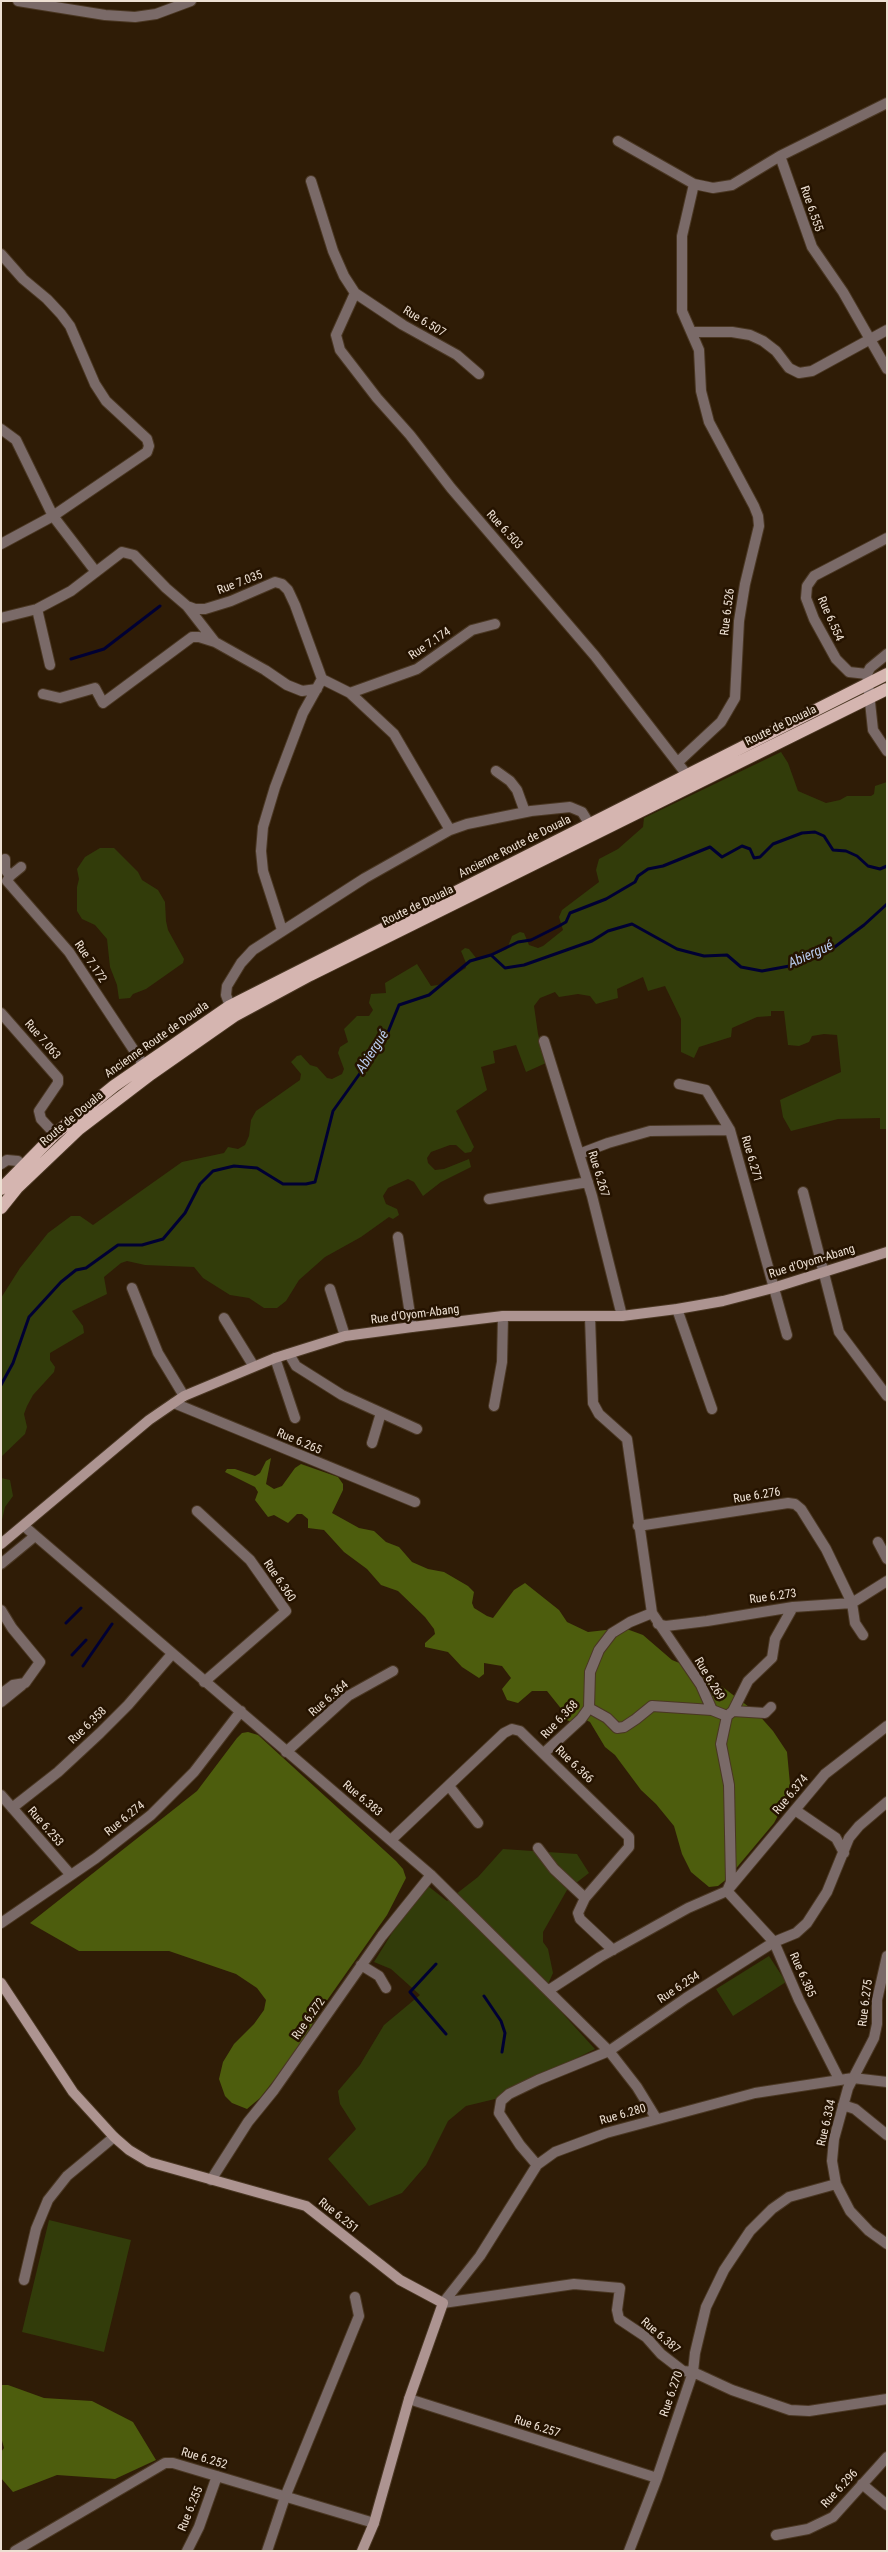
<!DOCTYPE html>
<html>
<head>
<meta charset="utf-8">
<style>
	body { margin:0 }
	#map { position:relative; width:888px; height:2552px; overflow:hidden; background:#2f1c06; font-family:"Roboto Condensed",sans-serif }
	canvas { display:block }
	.frame { position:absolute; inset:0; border:2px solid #ede0d3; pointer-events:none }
</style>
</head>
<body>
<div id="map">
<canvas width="888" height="2552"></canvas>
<div class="frame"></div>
</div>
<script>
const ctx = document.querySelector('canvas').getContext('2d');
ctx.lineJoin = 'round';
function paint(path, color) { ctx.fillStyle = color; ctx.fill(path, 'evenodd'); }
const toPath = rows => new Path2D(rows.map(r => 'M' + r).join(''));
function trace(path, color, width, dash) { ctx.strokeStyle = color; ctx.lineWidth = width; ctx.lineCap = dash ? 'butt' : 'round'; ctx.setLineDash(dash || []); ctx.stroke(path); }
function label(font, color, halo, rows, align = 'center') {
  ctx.font = font + ' "Roboto Condensed",sans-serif'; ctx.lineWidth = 5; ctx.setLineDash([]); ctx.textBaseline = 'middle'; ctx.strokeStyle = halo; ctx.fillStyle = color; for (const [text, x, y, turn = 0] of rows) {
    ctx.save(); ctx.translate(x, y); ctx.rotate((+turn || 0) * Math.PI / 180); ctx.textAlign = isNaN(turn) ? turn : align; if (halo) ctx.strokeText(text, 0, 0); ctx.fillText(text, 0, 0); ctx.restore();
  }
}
const green = toPath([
	[781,752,788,763,798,791,826,803,840,800,847,796,871,796,874,794,875,786,887,782,887,1129,880,1129,880,1118,838,1119,791,1131,783,1117,780,1100,841,1072,837,1035,824,1034,812,1036,809,1042,799,1046,788,1045,784,1011,771,1011,771,1016,757,1017,732,1028,731,1037,699,1047,694,1058,681,1052,681,1019,665,986,648,991,643,977,617,989,618,998,596,1004,590,996,578,994,559,997,555,992,540,998,534,1006,538,1034,546,1063,526,1072,516,1045,493,1051,495,1063,481,1067,487,1090,456,1111,474,1147,471,1152,465,1153,456,1145,450,1145,431,1152,427,1158,428,1163,435,1170,444,1169,469,1159,471,1167,441,1182,423,1196,414,1182,408,1179,388,1188,383,1196,386,1204,397,1209,399,1215,393,1219,389,1217,361,1237,325,1257,299,1280,286,1301,277,1308,264,1308,249,1298,230,1295,203,1278,194,1267,145,1265,127,1261,121,1263,104,1277,107,1294,72,1311,83,1326,84,1333,50,1353,50,1360,55,1367,54,1372,33,1395,27,1406,24,1414,27,1427,25,1434,1,1457,1,1298,20,1268,48,1233,71,1216,80,1216,93,1225,182,1162,224,1153,228,1147,238,1149,245,1145,249,1136,251,1120,256,1111,300,1080,301,1074,291,1062,297,1056,301,1055,310,1065,317,1067,327,1078,332,1079,342,1074,344,1069,338,1053,340,1047,348,1042,344,1029,357,1016,369,1016,373,1010,369,1003,371,994,386,993,385,983,417,964,431,986,438,985,466,968,466,963,461,951,465,948,469,949,476,958,492,956,507,949,512,936,520,932,524,933,529,945,538,948,543,946,563,930,559,917,562,910,599,882,596,870,599,859,618,849,643,827,644,818],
	[100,848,114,848,138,872,142,880,158,890,165,902,166,921,168,930,184,959,183,963,146,989,133,994,130,998,119,999,117,985,110,967,107,939,95,925,82,919,77,911,77,887,79,879,77,869,85,857],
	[1,1478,10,1480,13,1496,5,1507,1,1524],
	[503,1849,577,1854,589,1873,567,1890,543,1932,543,1942,548,1949,553,1973,544,1993,595,2049,495,2099,466,2106,448,2121,426,2165,402,2193,369,2206,328,2159,356,2129,340,2104,338,2091,360,2065,384,2025,420,1995,391,1969,374,1962,392,1933,428,1886,447,1901,478,1877],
	[769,1956,786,1982,733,2016,716,1989],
	[49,2220,131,2240,104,2352,22,2332]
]);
const forest = toPath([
	[271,1458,266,1484,274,1489,282,1486,295,1468,301,1464,338,1477,343,1484,343,1490,332,1513,359,1528,374,1531,386,1542,399,1547,412,1562,428,1569,444,1572,468,1586,474,1592,472,1603,474,1608,487,1616,493,1618,514,1590,525,1583,559,1610,567,1622,588,1632,624,1628,643,1635,672,1660,704,1673,757,1713,773,1731,787,1752,790,1784,781,1810,774,1823,728,1878,718,1886,709,1887,691,1872,682,1854,674,1826,656,1804,641,1790,615,1755,605,1747,590,1722,586,1720,572,1722,558,1717,563,1711,547,1691,532,1691,518,1703,507,1700,502,1689,511,1678,502,1666,484,1663,484,1674,479,1678,462,1667,448,1652,425,1647,425,1643,435,1634,434,1629,425,1617,398,1591,381,1585,367,1569,344,1552,324,1530,308,1528,308,1519,302,1514,297,1514,288,1523,274,1515,268,1517,255,1500,258,1492,255,1487,225,1472,227,1469,235,1469,255,1476,260,1473,266,1461],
	[248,1732,258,1735,396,1861,403,1869,406,1878,387,1915,328,1999,293,2056,260,2098,247,2109,232,2103,225,2096,219,2079,223,2062,234,2044,254,2024,264,2010,266,2000,257,1988,236,1974,169,1951,79,1951,30,1923,197,1791,237,1738,242,1733],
	[1,2385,8,2385,44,2398,92,2401,133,2422,156,2460,115,2479,57,2475,13,2492,1,2478,1,2452,4,2448,1,2437]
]);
const stream = toPath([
	[71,659,104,649,160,606],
	[491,955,518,942,531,940,559,926,566,922,570,913,606,899,635,882,638,876,648,869,663,866,710,847,722,857,742,846,750,849,754,858,760,857,773,844,802,833,815,832,824,836,833,850,846,851,857,856,868,866,880,869,887,866],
	[1,1385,13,1363,29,1317,61,1282,76,1270,86,1268,118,1245,142,1245,163,1239,185,1213,200,1184,213,1171,234,1166,257,1168,283,1184,306,1184,315,1182,333,1111,386,1037,399,1005,429,995,470,961,491,955,505,968,524,965,592,941,608,931,632,924,677,949,704,956,727,955,741,967,762,971,795,965,832,949,864,925,887,904],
	[66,1623,81,1608],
	[72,1655,86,1640],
	[83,1666,112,1624],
	[436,1964,410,1992,446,2034],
	[484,1996,501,2021,505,2033,502,2052]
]);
const minor = toPath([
	[18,1,105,15,135,17,156,14,191,1],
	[887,103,780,156,812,247,843,292,887,369],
	[618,141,694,184,713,188,732,185,780,156],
	[311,181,333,251,344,276,355,293,403,325,457,355,479,374],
	[1,254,23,279,47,299,61,314,70,326,95,384,106,401,147,439,149,446,147,452,53,516,1,544],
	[355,293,336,335,340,350,377,398,410,435,451,488,595,656,687,775],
	[693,332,732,332,750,335,763,341,776,351,789,368,799,373,812,371,887,330],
	[1,429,16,440,53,516,96,572],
	[187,606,215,642,265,670,287,685,302,691,317,689],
	[37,609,50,665],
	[1,618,37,609,71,591,122,552,134,555,166,588,187,606,195,609,205,609,231,601,275,582,282,584,288,590,295,605,322,679,350,693,394,734,450,830],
	[887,654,870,668,867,674,873,730,887,751],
	[867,674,849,672,836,659,814,619,806,598,807,586,814,576,887,538],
	[350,693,417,669,472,630,495,624],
	[43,694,60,698,95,688,103,703,192,637,199,637,215,642],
	[678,762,721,722,735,698,739,621,745,584,759,526,758,516,754,506,709,422,701,391,699,350,682,311,682,236,694,184],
	[496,771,510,781,517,790,525,812],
	[5,859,5,869,10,876,21,867],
	[10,876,7,881,69,952,143,1064],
	[282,930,263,871,261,851,263,827,275,787,303,713,322,679],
	[230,1006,226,995,227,986,241,963,253,950,365,878,450,830,467,824,531,811,570,807,582,812,590,825],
	[1,1013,58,1078,58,1083,39,1111,41,1119,55,1134],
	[544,1041,592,1196,622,1316],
	[679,1084,706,1090,730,1130],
	[579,1154,608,1143,650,1131,730,1130,787,1335],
	[1,1164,7,1160,18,1161,23,1166],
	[803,1192,839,1332,887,1396],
	[489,1199,588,1182],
	[398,1237,412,1327],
	[132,1288,158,1353,184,1396],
	[330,1289,345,1336],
	[677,1309,712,1409],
	[224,1318,253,1365],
	[289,1354,296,1366,342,1395,417,1429],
	[275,1358,295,1418],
	[174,1403,415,1502],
	[494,1406,502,1362,503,1316],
	[372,1443,381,1413],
	[197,1511,250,1560,286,1611,204,1682],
	[24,1526,431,1875,609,2051,637,2087,656,2118],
	[638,1526,788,1503,795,1504,801,1509,826,1549,852,1603,855,1623,863,1635],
	[878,1542,887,1559],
	[1,1564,35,1536],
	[1,1610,12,1628,40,1662,25,1683,13,1685,1,1694],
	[658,1624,666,1626,707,1621,793,1607,852,1603,887,1581],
	[1,1702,22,1685],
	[589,1708,607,1718,617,1728,624,1727,636,1719,652,1706,712,1710],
	[733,1711,765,1713,771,1707],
	[727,1716,733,1711,748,1681,772,1658,775,1639,793,1607],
	[286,1752,348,1696,393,1671],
	[544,1753,581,1719,589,1708,590,1672,599,1650,612,1633,630,1622,652,1613],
	[449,1786,478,1823],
	[1,1795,70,1874],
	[12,1808,58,1772,100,1733,128,1705,172,1654],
	[795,1810,836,1838,844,1853],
	[391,1840,504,1733,512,1729,520,1731,629,1837,629,1847,585,1898,578,1913,580,1919,613,1950],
	[538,1848,554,1869,585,1898],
	[1,1923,96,1858,151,1815,194,1772,241,1711],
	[887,1956,877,2000,877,2024,874,2038,848,2088,834,2139,832,2161,836,2184,850,2211,869,2231,887,2244],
	[361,1965,379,1976,386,1988],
	[549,1990,600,1957,688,1908,727,1891,731,1882,729,1785,721,1744,727,1716,712,1710,701,1685,652,1613,627,1439,599,1414,593,1403,590,1317],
	[839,2079,799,2000,774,1942,727,1891,825,1774,887,1726],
	[843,2105,855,2109,887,2135],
	[537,2165,520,2145,499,2113,501,2101,509,2094,538,2080,609,2051,686,1998,774,1942,796,1933,807,1923,827,1892,849,1838,859,1826,887,1802],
	[211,2180,248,2122,274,2090,382,1936,431,1875],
	[24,2280,36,2229,48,2200,67,2176,114,2137],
	[443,2303,480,2256,537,2165,555,2152,606,2133,755,2093,853,2078,887,2082],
	[443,2303,574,2284,620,2288,617,2310,619,2319,646,2337,661,2354,683,2371,693,2372,732,2390,790,2410,809,2411,887,2399],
	[409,2399,657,2478],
	[862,2484,887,2505],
	[776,2535,808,2529,833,2517,887,2457],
	[15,2551,165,2463,173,2463,374,2523],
	[187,2551,199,2527,217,2476],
	[267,2551,285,2497,359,2316,355,2297],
	[629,2551,657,2478,693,2372,695,2353,706,2307,724,2270,750,2231,772,2209,789,2197,836,2184]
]);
const secondary = toPath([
	[1,1544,149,1420,184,1396,275,1358,345,1336,412,1327,503,1316,622,1316,677,1309,723,1301,773,1288,887,1252],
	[1,1983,73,2092,114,2137,129,2150,149,2162,306,2206,400,2280,443,2303,409,2399,374,2523,362,2551]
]);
const primary = toPath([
	[1,1189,55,1134,114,1086,230,1006,887,674],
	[1,1208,17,1188,79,1129,151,1074,234,1016,310,975,887,689]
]);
const streetNames = [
	["Rue 6.555",811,209,71],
	["Rue 6.507",424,322,31],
	["Rue 6.503",504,530,48],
	["Rue 7.035",240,583,-21],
	["Rue 6.526",728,612,-83],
	["Rue 6.554",830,619,66],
	["Rue 7.174",430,644,-34],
	["Route de Douala",781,726,-26],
	["Ancienne Route de Douala",515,847,-27],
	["Route de Douala",418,906,-26],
	["Rue 7.172",90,962,56],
	["Rue 7.063",42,1040,49],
	["Ancienne Route de Douala",157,1040,-35],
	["Route de Douala",72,1119,-40],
	["Rue 6.271",751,1159,74],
	["Rue 6.267",598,1174,73],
	["Rue d'Oyom-Abang",812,1262,-17],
	["Rue d'Oyom-Abang",415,1315,-7],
	["Rue 6.265",299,1442,23],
	["Rue 6.276",757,1496,-9],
	["Rue 6.360",279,1581,56],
	["Rue 6.273",773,1597,-8],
	["Rue 6.269",709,1679,59],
	["Rue 6.364",329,1699,-41],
	["Rue 6.368",560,1720,-46],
	["Rue 6.358",88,1726,-44],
	["Rue 6.366",574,1765,44],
	["Rue 6.374",791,1795,-50],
	["Rue 6.383",362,1799,40],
	["Rue 6.274",125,1819,-39],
	["Rue 6.253",45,1827,49],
	["Rue 6.385",802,1975,66],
	["Rue 6.254",679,1988,-33],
	["Rue 6.275",866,2003,-83],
	["Rue 6.272",309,2019,-55],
	["Rue 6.280",623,2115,-16],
	["Rue 6.334",827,2123,-77],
	["Rue 6.251",338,2216,39],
	["Rue 6.387",660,2336,41],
	["Rue 6.270",672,2394,-71],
	["Rue 6.257",537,2427,18],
	["Rue 6.252",204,2459,17],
	["Rue 6.296",840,2489,-47],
	["Rue 6.255",191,2509,-68]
];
const waterNames = [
	["Abiergué",811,955,-24],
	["Abiergué",373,1052,-57]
];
paint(green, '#323c0a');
paint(forest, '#4d5d0d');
trace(stream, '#003', 3);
trace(minor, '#4a3723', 12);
trace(secondary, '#4a3723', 12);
trace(primary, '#4a3723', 14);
trace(minor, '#7a6a68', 10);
trace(secondary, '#ad9491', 10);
trace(primary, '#d5b5b0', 12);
label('12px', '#ede0d3', '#251300', streetNames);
label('italic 14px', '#b9cbee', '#251300', waterNames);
</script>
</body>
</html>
